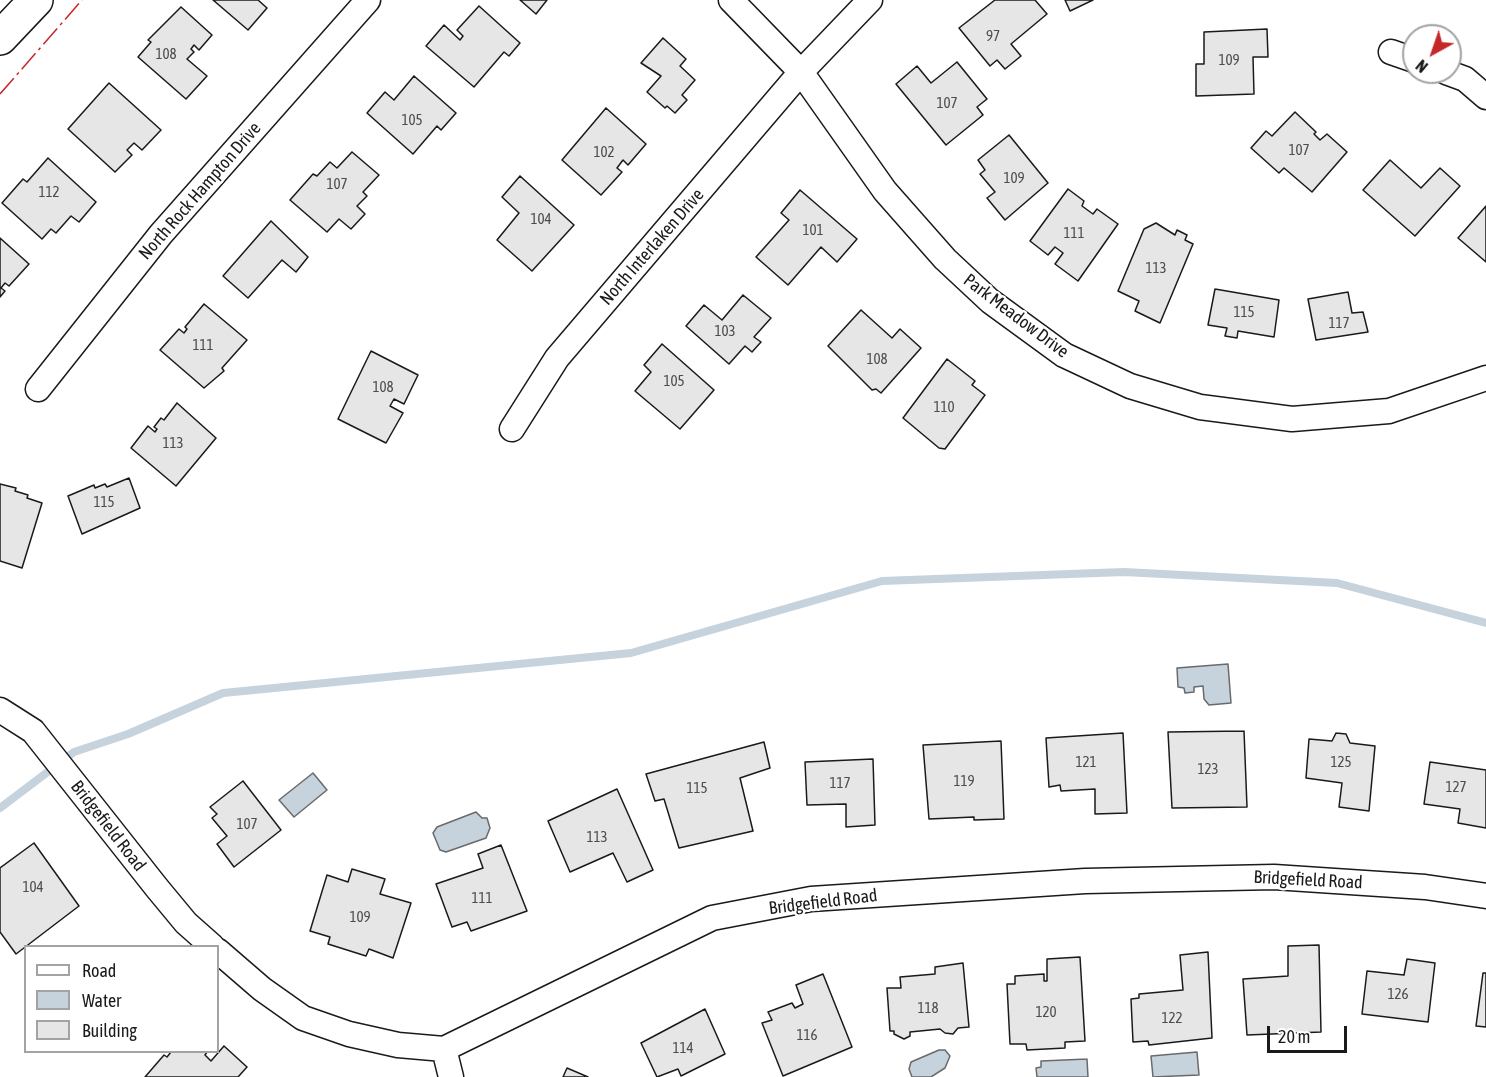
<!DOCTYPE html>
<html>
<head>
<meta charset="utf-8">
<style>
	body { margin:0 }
	#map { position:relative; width:1486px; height:1077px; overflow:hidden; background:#fff; font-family:"Asap Condensed",sans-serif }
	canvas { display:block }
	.legend { position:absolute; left:24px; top:945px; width:195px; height:108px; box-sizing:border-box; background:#fff; border:2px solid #a3a3a3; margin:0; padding:8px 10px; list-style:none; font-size:18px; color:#1a1a1a }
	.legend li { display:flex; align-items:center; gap:12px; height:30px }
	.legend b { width:30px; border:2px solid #a3a3a3 }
	.north { position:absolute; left:1402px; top:24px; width:60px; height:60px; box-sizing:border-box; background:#fff; border:2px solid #a3a3a3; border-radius:50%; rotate:220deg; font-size:16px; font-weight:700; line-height:24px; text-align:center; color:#1a1a1a }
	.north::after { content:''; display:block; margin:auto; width:21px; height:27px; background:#c62828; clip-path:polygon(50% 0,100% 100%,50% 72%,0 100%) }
	.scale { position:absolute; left:1267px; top:1026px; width:80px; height:27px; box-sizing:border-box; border:3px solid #1a1a1a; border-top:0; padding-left:8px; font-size:18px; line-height:21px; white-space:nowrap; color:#1a1a1a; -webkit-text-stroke:4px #fff; paint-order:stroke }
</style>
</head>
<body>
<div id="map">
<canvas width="1486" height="1077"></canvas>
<ul class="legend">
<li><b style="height:8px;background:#fff"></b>Road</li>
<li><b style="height:16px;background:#c6d2dc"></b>Water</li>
<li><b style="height:16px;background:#e6e6e6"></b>Building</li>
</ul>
<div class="north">N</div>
<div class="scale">20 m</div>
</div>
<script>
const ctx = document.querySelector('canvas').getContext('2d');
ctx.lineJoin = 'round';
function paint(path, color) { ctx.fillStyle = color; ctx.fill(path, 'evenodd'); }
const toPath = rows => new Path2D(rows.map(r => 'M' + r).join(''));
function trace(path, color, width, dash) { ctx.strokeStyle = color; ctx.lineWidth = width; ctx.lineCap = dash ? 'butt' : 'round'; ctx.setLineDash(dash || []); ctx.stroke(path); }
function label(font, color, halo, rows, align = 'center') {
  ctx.font = font + ' "Asap Condensed",sans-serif'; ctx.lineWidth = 4.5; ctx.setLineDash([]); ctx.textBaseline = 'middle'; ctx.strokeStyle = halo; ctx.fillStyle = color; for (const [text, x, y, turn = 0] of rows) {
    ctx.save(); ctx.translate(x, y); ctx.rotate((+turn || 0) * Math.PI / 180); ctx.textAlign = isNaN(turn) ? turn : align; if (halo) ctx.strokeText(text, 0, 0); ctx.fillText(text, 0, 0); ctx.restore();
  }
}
const water = toPath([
	[1228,664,1231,703,1209,705,1204,699,1203,686,1194,687,1194,692,1185,693,1184,688,1178,687,1177,668,1228,664],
	[313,773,327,790,294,817,279,800,313,773],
	[476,812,482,818,487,818,490,828,486,838,446,852,440,850,433,833,437,827,476,812],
	[939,1050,945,1050,950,1056,945,1068,931,1077,912,1077,909,1069,911,1062,939,1050],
	[1197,1052,1199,1075,1153,1077,1151,1056,1197,1052],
	[1087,1059,1088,1077,1037,1077,1036,1068,1041,1067,1041,1061,1087,1059]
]);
const stream = toPath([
	[0,808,74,752,128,734,223,693,631,653,882,581,1124,572,1337,583,1486,623]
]);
const building = toPath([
	[213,0,258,0,267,8,248,30,213,0],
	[520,0,547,0,536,14,520,0],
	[995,0,1035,0,1047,14,1011,44,1021,56,1005,69,997,60,990,66,959,28,995,0],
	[1065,0,1093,0,1070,11,1065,0],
	[479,6,520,43,509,56,504,52,474,87,426,46,444,25,460,40,463,36,457,30,479,6],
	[181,7,212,35,199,50,194,45,191,49,194,52,187,59,207,76,186,99,138,57,151,42,148,40,181,7],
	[1267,29,1268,57,1253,57,1254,94,1196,96,1196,64,1204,64,1204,32,1267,29],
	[663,38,686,59,680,66,695,80,682,95,687,100,675,113,667,106,665,108,647,92,661,76,641,63,663,38],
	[957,62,987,99,977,107,983,115,946,145,896,84,917,66,931,83,957,62],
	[414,76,456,113,441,130,437,126,413,154,367,113,385,92,394,100,414,76],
	[109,83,161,130,142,150,134,143,127,150,132,155,115,172,68,129,109,83],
	[606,108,646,144,628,165,623,160,617,168,622,172,601,195,562,160,606,108],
	[1295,112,1316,132,1314,134,1320,140,1327,134,1347,152,1312,192,1284,168,1279,173,1251,148,1266,131,1272,136,1295,112],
	[1009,135,1048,183,1005,220,987,198,995,192,980,174,985,170,978,160,1009,135],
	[352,152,379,175,363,192,367,196,357,206,365,214,351,229,339,219,327,232,290,200,313,174,317,176,330,162,337,168,352,152],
	[48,158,96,202,79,222,71,216,56,233,51,229,42,239,2,203,23,179,27,182,48,158],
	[1390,160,1421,188,1440,168,1460,186,1415,236,1363,190,1390,160],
	[520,176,574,225,532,271,497,240,519,213,502,197,520,176],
	[1068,189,1084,201,1082,206,1093,214,1097,209,1118,224,1078,281,1055,264,1063,253,1055,247,1048,255,1030,241,1068,189],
	[800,190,857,239,837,262,821,247,788,285,756,257,789,220,781,213,800,190],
	[1486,206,1486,262,1458,238,1486,206],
	[271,221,308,257,296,272,282,260,248,298,223,276,271,221],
	[1156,223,1175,235,1177,230,1187,235,1185,240,1193,244,1160,323,1135,311,1139,301,1118,291,1144,229,1156,223],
	[0,238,29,264,9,286,5,283,1,288,5,291,0,297,0,238],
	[1215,289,1279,300,1274,337,1238,331,1237,338,1225,336,1227,328,1208,325,1215,289],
	[1348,292,1352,313,1363,312,1368,332,1316,340,1308,299,1348,292],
	[743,295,771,318,754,337,761,342,752,352,745,346,729,364,686,326,704,305,722,320,743,295],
	[204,304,247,340,222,368,224,371,204,388,160,350,179,329,184,333,187,329,185,327,204,304],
	[861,310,892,338,900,329,921,348,881,393,876,389,872,390,828,346,861,310],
	[662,344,714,390,680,429,635,391,651,372,644,365,662,344],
	[371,351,418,375,404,404,394,399,390,406,403,413,386,443,338,419,371,351],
	[947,359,975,381,972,385,985,395,945,449,939,448,903,418,947,359],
	[177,403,216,438,176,486,131,448,148,426,155,432,157,429,154,427,161,418,164,420,177,403],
	[129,478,140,508,82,534,68,496,94,485,95,488,105,484,107,487,129,478],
	[0,484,16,488,15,491,28,495,27,498,42,503,22,568,0,561,0,484],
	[1244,731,1247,807,1172,808,1168,732,1244,731],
	[1123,733,1127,813,1095,814,1095,789,1061,791,1060,785,1049,787,1046,738,1123,733],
	[1336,733,1346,734,1350,743,1375,746,1369,811,1339,807,1342,783,1306,778,1309,739,1332,741,1336,733],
	[1001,741,1004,819,974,820,974,817,929,819,923,745,1001,741],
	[764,742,770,768,740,778,753,831,679,848,664,799,655,801,646,774,764,742],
	[873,759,875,825,846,827,846,804,807,805,805,762,873,759],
	[1430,762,1486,770,1486,828,1458,823,1460,809,1424,804,1430,762],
	[243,781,281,830,234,867,217,844,227,836,212,818,217,814,210,807,243,781],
	[617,789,653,870,627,882,613,853,570,872,548,821,617,789],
	[34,843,79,906,16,954,0,932,0,868,34,843],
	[501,845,527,911,471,931,467,922,452,927,436,884,483,868,478,854,501,845],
	[352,869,385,879,380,894,411,903,393,958,369,949,366,956,328,944,330,937,310,931,327,875,348,882,352,869],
	[1319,945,1321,1032,1247,1035,1243,979,1288,976,1288,946,1319,945],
	[1208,952,1212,1038,1149,1045,1148,1041,1133,1042,1131,999,1139,998,1139,994,1183,990,1180,955,1208,952],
	[1080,957,1085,1041,1065,1042,1065,1048,1027,1050,1026,1044,1010,1044,1007,984,1015,984,1015,976,1044,974,1044,981,1047,981,1047,959,1080,957],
	[1407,959,1435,963,1428,1022,1362,1014,1367,971,1404,975,1407,959],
	[963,963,969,1027,958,1028,953,1034,945,1033,940,1029,910,1032,910,1036,904,1039,894,1034,894,1031,890,1031,887,988,901,988,900,977,935,974,935,967,963,963],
	[1483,973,1486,973,1486,1027,1476,1026,1483,973],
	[823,974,852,1047,783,1076,762,1023,772,1020,768,1012,792,1003,795,1008,803,1004,796,985,823,974],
	[705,1009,725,1054,681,1076,678,1069,657,1077,641,1043,705,1009],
	[224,1046,247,1067,238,1077,145,1077,164,1055,167,1057,171,1052,207,1052,205,1055,211,1061,224,1046],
	[567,1068,588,1077,563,1077,567,1068]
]);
const street = toPath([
	[731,0,801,72,885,191,945,259,990,301,1064,355,1130,386,1200,407,1292,419,1389,411,1486,378],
	[1391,52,1414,60],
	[1446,72,1465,79,1486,97],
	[38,389,161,234,368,0],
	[512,429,557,358,801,72,870,0],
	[0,710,33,731,157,888,186,923,212,946],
	[218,951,262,989,303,1018,349,1034,398,1045,444,1049,712,918,811,899,1085,881,1274,877,1425,887,1486,896],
	[444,1049,451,1077]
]);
const secondary = toPath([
	[0,38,36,0]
]);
const power = toPath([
	[0,94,82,0]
]);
const numberNames = [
	["97",993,36],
	["108",166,54],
	["109",1229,60],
	["107",947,103],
	["105",412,120],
	["107",1299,150],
	["102",604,152],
	["109",1014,178],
	["107",337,184],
	["112",49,192],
	["104",541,219],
	["101",813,230],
	["111",1074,233],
	["113",1156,268],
	["115",1244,312],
	["117",1339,323],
	["103",725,331],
	["111",203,345],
	["108",877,359],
	["105",674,381],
	["108",383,387],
	["110",944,407],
	["113",173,443],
	["115",104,502],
	["121",1086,762],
	["125",1341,762],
	["123",1208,769],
	["119",964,781],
	["117",840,783],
	["127",1456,787],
	["115",697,788],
	["107",247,824],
	["113",597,837],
	["104",33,887],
	["111",482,898],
	["109",360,917],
	["126",1398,994],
	["118",928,1008],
	["120",1046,1012],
	["122",1172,1018],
	["116",807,1035],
	["114",683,1048]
];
const streetNames = [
	["North Rock Hampton Drive",200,191,-49],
	["North Interlaken Drive",652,247,-49],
	["Park Meadow Drive",1016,316,37],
	["Bridgefield Road",108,826,52],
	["Bridgefield Road",1308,880,3],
	["Bridgefield Road",823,902,-7]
];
paint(water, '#c6d2dc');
trace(water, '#6a6a6a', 1.5);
trace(stream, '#c6d2dc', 8);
paint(building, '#e6e6e6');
trace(building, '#1a1a1a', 1.5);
trace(street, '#1a1a1a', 27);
trace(secondary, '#1a1a1a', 36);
trace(street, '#fff', 24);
trace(secondary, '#fff', 33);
trace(power, '#c62828', 1.5, [21, 4.5, 3, 4.5]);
label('15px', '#4d4d4d', null, numberNames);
label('18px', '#1a1a1a', '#fff', streetNames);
</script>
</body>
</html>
